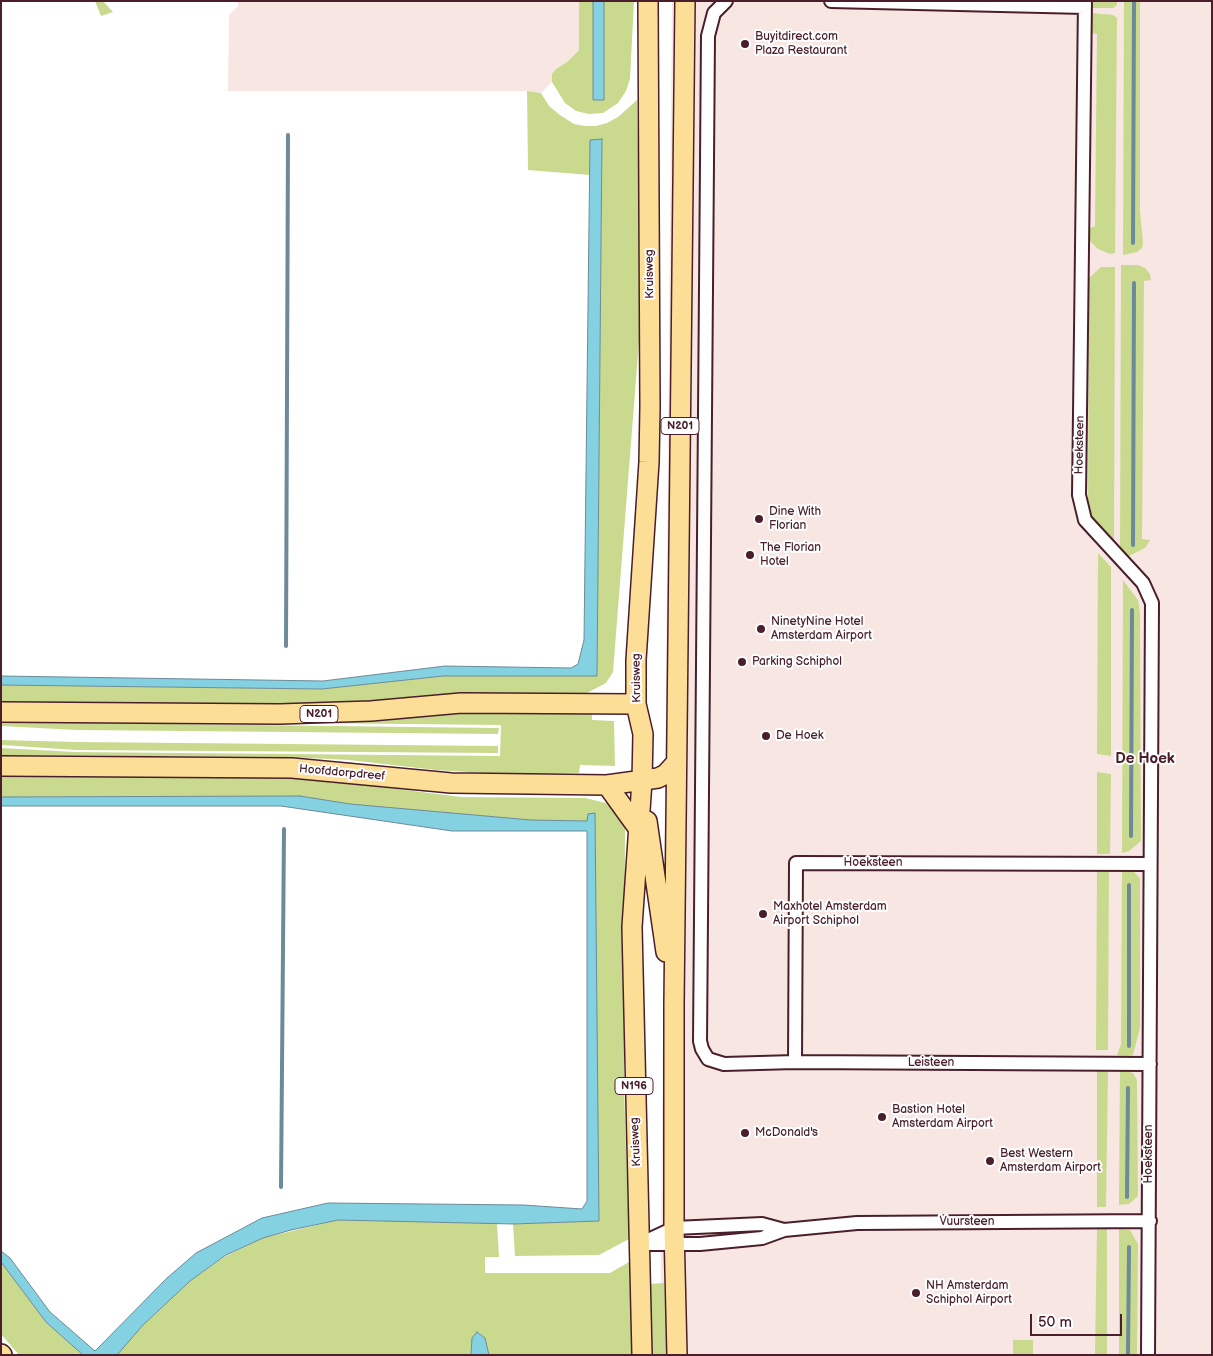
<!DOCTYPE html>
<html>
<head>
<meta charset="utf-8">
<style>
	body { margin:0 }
	#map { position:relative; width:1213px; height:1356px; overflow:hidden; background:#fff; font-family:"Balsamiq Sans",sans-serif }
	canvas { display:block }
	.frame { position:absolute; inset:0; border:2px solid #4a1f2b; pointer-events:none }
	.scale { position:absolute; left:1030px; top:1314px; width:92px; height:22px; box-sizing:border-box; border:2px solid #4a1f2b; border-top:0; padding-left:6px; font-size:15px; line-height:18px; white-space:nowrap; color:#4a1f2b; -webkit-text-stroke:4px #fff; paint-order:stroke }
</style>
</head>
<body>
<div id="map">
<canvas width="1213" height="1356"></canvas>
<div class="frame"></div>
<div class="scale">50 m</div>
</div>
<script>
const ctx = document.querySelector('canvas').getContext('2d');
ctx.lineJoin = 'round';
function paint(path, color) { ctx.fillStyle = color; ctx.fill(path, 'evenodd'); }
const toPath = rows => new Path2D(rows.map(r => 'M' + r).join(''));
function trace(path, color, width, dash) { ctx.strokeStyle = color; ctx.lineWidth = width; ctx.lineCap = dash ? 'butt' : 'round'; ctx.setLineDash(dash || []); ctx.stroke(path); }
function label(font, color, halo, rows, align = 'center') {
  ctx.font = font + ' "Balsamiq Sans",sans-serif'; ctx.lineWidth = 4; ctx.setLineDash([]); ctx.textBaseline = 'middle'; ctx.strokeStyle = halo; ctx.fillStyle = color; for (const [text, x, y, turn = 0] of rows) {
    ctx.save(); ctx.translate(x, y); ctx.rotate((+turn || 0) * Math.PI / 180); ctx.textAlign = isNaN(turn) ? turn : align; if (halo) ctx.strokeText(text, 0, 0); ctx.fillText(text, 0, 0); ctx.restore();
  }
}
const built = toPath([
	[238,1,579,1,579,50,567,62,556,69,552,74,552,82,541,93,527,91,228,91,229,15,238,6],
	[672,1,1212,1,1212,1355,660,1355]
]);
const green = toPath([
	[95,1,103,1,113,12,101,16],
	[579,1,593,1,593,100,604,100,604,1,634,1,630,79,626,91,618,103,603,113,589,114,576,111,565,103,552,82,552,74,556,69,567,62,579,50],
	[1091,1,1117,1,1117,5,1113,8,1091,8],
	[1124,1,1140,1,1140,211,1143,243,1142,248,1137,252,1123,255],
	[1091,13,1113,15,1117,18,1115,253,1110,254,1098,249,1090,241,1090,228,1095,226,1097,34,1091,33],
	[527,91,541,93,549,106,560,115,574,124,585,126,596,126,607,123,618,117,637,100,641,298,639,341,613,672,606,683,585,694,362,707,1,705,1,685,322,689,443,676,597,676,602,140,590,141,590,175,528,170],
	[1121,265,1138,265,1145,268,1150,274,1151,280,1144,281,1142,539,1150,540,1145,548,1129,556,1120,549],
	[1101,267,1115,267,1114,543,1088,512,1089,278],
	[1098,553,1111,567,1111,756,1097,754],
	[1123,580,1138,600,1140,612,1141,841,1129,851,1122,853],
	[454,709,592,710,592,720,614,721,615,766,580,765,579,773,502,774,436,770,349,760,288,757,1,755,1,748,75,752,500,756,501,725,1,720],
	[1,722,499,728,498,734,77,730,1,726],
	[1,740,76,742,498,746,498,753,76,750,1,745],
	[1097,772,1111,774,1110,854,1097,854],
	[1,775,294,776,461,797,585,798,606,803,616,812,625,829,624,1089,629,1239,599,1255,515,1256,513,1224,599,1221,587,821,531,820,350,804,300,796,1,797],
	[1097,869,1109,869,1108,1050,1096,1050],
	[1122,869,1132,870,1140,878,1140,1028,1133,1055,1126,1056,1117,1055,1121,1044],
	[1097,1070,1108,1070,1106,1207,1097,1207],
	[1120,1070,1133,1073,1137,1080,1138,1196,1129,1204,1119,1205],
	[338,1220,497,1223,499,1257,485,1257,485,1273,610,1273,629,1262,632,1355,489,1355,485,1338,478,1332,472,1338,471,1355,117,1355,143,1325,190,1281,226,1256,263,1238],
	[1097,1228,1107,1229,1107,1355,1095,1355],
	[1119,1229,1130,1230,1138,1244,1137,1355,1119,1355],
	[1,1262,46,1322,83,1355,19,1355,1,1334],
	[664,1283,667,1355,651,1355,649,1284],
	[1013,1340,1033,1340,1033,1355,1013,1355]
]);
const water = toPath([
	[593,1,604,1,604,100,593,100,593,1],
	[602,139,597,676,443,676,322,689,1,685,1,676,323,681,445,666,571,668,578,664,584,640,590,140,602,139],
	[300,796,350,804,531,820,587,821,588,814,595,813,599,1221,513,1224,338,1220,291,1230,263,1238,226,1255,190,1281,143,1325,117,1355,83,1355,46,1322,1,1262,1,1251,10,1258,50,1312,95,1351,167,1278,196,1253,262,1218,328,1203,523,1205,582,1209,587,1201,587,831,452,831,281,806,1,806,1,797,300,796],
	[477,1332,485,1338,489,1355,471,1355,472,1338,477,1332]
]);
const stream = toPath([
	[1133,243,1134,1],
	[1133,545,1134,283],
	[286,646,288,135],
	[1131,836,1132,610],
	[1129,885,1129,1046],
	[281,1187,284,829],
	[1127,1197,1128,1088],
	[1128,1355,1129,1247]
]);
const minor = toPath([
	[726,1,714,13,708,36,700,1041,702,1049,708,1059,724,1064,795,1062,1150,1064],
	[831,1,1085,7],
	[1085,1,1079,495,1085,520,1143,583,1152,603,1148,1355],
	[795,1062,796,863,1150,864],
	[644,1242,674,1228,762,1224,784,1230],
	[639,1244,700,1244,762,1238,784,1230,857,1223,1150,1221]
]);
const highway = toPath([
	[1,712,280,714,371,711,461,703,636,704],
	[1,766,292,768,451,783,607,785,658,778,666,774,676,763],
	[607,785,638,828],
	[647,821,666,952],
	[1,1354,2,1355],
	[642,1355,632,927,642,781,643,734,636,704,636,660,649,462,650,407,648,1],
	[677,1355,674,1228,674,1005,685,1]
]);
const markers = [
	[745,44,5,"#4a1f2b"],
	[759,519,5,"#4a1f2b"],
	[750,555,5,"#4a1f2b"],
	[761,629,5,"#4a1f2b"],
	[742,662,5,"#4a1f2b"],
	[766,736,5,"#4a1f2b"],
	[763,914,5,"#4a1f2b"],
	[882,1117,5,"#4a1f2b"],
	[745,1133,5,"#4a1f2b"],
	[990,1161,5,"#4a1f2b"],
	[916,1293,5,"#4a1f2b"]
];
const shields = [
	[680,426,38],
	[319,714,38],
	[634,1086,38]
];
const shieldNames = [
	["N201",680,426],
	["N201",319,714],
	["N196",634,1086]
];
const poiNames = [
	["Buyitdirect.com",755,37],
	["Plaza Restaurant",755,51],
	["Dine With",769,512],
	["Florian",769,526],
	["The Florian",760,548],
	["Hotel",760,562],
	["NinetyNine Hotel",771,622],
	["Amsterdam Airport",771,636],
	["Parking Schiphol",752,662],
	["De Hoek",776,736],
	["Maxhotel Amsterdam",773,907],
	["Airport Schiphol",773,921],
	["Bastion Hotel",892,1110],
	["Amsterdam Airport",892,1124],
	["McDonald's",755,1133],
	["Best Western",1000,1154],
	["Amsterdam Airport",1000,1168],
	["NH Amsterdam",926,1286],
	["Schiphol Airport",926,1300]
];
const streetNames = [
	["Kruisweg",650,274,-91],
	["Hoeksteen",1080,445,-89],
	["Kruisweg",637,678,-91],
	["Hoofddorpdreef",342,773,5],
	["Hoeksteen",873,863],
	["Leisteen",931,1063],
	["Kruisweg",636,1142,-93],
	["Hoeksteen",1149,1154,-90],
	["Vuursteen",967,1222]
];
const quarterNames = [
	["De Hoek",1145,759]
];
paint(built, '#f7e6e1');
paint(green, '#c9da8e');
paint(water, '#83d1e1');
trace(water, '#6c8a98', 1);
trace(stream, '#6c8a98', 4);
trace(minor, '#4a1f2b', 16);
trace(highway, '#4a1f2b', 22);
trace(minor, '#fff', 12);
trace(highway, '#fdde96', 19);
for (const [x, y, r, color] of markers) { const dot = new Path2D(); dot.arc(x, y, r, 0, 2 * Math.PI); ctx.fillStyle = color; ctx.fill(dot); trace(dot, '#fff', 2); }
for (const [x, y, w] of shields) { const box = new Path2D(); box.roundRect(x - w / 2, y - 8.5, w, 17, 4); ctx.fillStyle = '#fff'; ctx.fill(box); trace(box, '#4a1f2b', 1); }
label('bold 11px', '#4a1f2b', null, shieldNames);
label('12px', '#4a1f2b', '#fff', poiNames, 'left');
label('12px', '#4a1f2b', '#fff', streetNames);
label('bold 15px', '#4a1f2b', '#fff', quarterNames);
</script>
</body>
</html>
